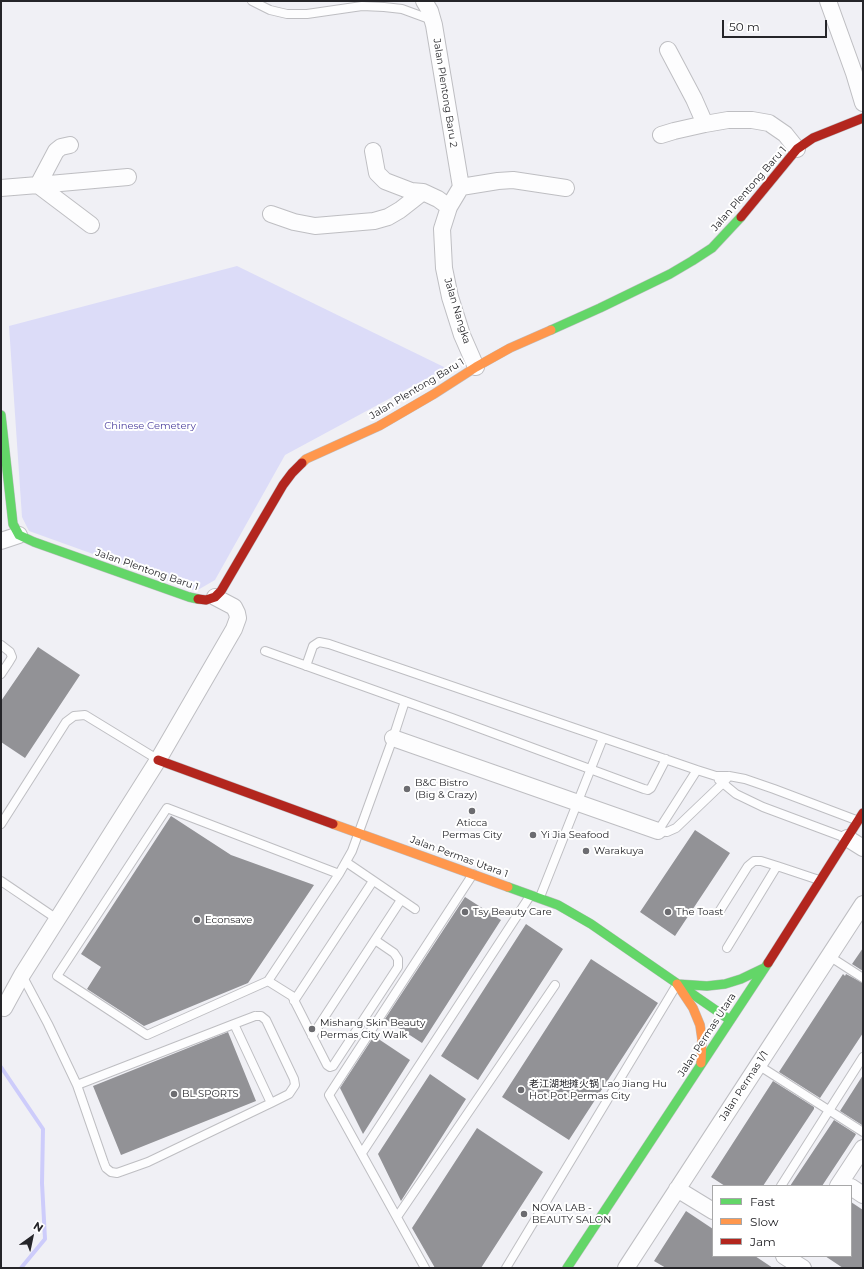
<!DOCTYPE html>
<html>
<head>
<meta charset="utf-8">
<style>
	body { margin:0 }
	#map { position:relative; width:864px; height:1269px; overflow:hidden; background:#f0f0f5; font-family:Montserrat,sans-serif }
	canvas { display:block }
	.frame { position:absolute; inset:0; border:2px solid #252529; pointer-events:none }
	.legend { position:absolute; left:712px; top:1185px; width:140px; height:72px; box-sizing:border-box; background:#fff; border:1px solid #a8a8a9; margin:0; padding:5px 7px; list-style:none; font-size:12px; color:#252529 }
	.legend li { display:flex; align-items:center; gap:8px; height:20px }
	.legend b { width:20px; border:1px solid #a8a8a9 }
	.north { position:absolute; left:12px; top:1217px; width:40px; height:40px; -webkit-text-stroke:3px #fff; paint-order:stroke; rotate:33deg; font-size:11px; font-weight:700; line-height:16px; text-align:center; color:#252529 }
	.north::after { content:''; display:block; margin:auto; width:14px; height:18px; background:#252529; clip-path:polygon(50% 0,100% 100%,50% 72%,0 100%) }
	.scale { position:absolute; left:722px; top:20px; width:105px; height:18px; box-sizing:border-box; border:2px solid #252529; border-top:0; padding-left:5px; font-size:12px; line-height:14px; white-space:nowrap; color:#252529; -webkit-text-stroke:3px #fff; paint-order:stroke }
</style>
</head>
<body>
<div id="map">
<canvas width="864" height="1269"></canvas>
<div class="frame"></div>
<ul class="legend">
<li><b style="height:5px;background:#63d668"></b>Fast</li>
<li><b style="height:5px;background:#ff974d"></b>Slow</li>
<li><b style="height:5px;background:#b3261e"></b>Jam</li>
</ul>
<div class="north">N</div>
<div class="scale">50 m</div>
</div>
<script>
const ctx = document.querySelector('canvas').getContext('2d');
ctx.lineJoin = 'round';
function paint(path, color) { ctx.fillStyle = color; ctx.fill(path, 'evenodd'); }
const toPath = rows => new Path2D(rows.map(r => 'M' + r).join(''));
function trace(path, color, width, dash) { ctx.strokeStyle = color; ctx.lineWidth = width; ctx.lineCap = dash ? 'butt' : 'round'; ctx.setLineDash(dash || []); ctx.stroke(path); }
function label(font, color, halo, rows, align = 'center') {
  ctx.font = font + ' Montserrat,"Noto Sans SC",sans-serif'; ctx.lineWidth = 4; ctx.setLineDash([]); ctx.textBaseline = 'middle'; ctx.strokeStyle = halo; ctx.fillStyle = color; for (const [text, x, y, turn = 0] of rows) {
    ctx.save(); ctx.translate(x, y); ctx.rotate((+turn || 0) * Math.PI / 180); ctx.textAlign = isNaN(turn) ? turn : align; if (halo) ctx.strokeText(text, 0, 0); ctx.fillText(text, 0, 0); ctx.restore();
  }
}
const green = toPath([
	[237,266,446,368,285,455,215,580,196,591,29,531,22,517,9,326]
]);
const stream = toPath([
	[1,1067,43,1129,42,1183,45,1239,21,1268]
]);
const building = toPath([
	[38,647,80,675,25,758,1,742,1,701],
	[171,816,231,855,314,885,248,983,144,1026,87,989,101,967,81,954],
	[695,830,730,853,675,936,640,912],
	[465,897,501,920,422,1043,385,1019],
	[526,924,563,949,478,1080,441,1056],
	[863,948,863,971,852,964],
	[591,959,658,1003,569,1140,502,1097],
	[843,974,845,976,846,974,863,983,863,1033,820,1098,779,1072],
	[228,1032,256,1101,121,1155,93,1086],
	[374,1036,410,1060,363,1134,340,1088],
	[430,1074,466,1099,401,1201,378,1154],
	[863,1075,863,1123,862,1125,840,1111],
	[773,1081,814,1107,814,1109,763,1186,725,1186,711,1177],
	[834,1120,856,1134,855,1136,822,1186,790,1186],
	[477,1128,543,1172,481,1268,435,1268,412,1228],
	[851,1202,863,1210,863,1268,843,1268,825,1256,851,1256],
	[686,1211,713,1229,713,1256,755,1256,773,1268,666,1268,654,1261]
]);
const lane = toPath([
	[252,1,270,10,287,14,307,14,362,6,384,7,402,9,432,20],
	[1,645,10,652,12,657,9,662,1,674],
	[265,651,452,718,644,789,648,790,651,788,666,759],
	[306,666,313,646,319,642,329,644,697,770,716,776,729,776,745,779,774,789,856,820],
	[697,770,658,831,667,832,676,828,722,784,729,776],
	[719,780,736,794,763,807,846,838],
	[1,824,66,722,74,716,85,715,157,759],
	[346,862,415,909],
	[339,874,167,808,57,976,147,1035,268,981,339,874,352,851,393,738,405,701],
	[1,881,57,919],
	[540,897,603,738],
	[719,912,748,866,754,861,761,861,777,866],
	[727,948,777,866,819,880],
	[829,956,863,978],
	[22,975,48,1024,77,1085,104,1163,106,1168,111,1172,117,1173,148,1162,271,1103],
	[268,981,292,996,327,1065,330,1067,333,1066,398,967,398,959,394,953,375,940],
	[294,1001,373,881],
	[255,1016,261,1016,266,1020,294,1079,295,1085,289,1094,271,1103,234,1024,255,1016],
	[312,1036,401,900],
	[758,1065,863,1132],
	[77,1085,234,1024],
	[362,1153,530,896],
	[781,1186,863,1057],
	[397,1217,555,985],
	[425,1268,329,1095,473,874],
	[506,1268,676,986]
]);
const street = toPath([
	[424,1,430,11,434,25,461,187],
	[828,1,854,73,863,103],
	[668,50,694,99,705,124,728,120,752,120,769,123,785,134,797,149],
	[661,135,674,131,705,124],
	[373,151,377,173,385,181,411,191,423,192,438,199,449,207],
	[38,185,128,177],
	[38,185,56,151,61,147,70,145],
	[461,187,449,207,442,229,444,268,450,297,462,335,476,367],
	[461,187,498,181,513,180,566,188],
	[1,188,38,185,91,225],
	[271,214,294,222,315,226,374,221,388,217,400,210,423,192],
	[1,541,19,535],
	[393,738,658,831],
	[847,838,863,848],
	[4,1008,22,975,158,760,234,629,238,618,237,613,234,607,215,597],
	[838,1186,863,1148],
	[851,1187,863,1195],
	[677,1189,713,1211],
	[784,1256,803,1268],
	[626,1268,863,904]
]);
const fast = toPath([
	[551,330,600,308,670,274,692,261,712,248,741,217],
	[1,415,13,524,19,535,34,542,189,597,198,599],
	[508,887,558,905,591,924,730,1020],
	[677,984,707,986,725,984,741,979,764,968],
	[567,1268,768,963]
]);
const slow = toPath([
	[302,463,306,459,379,426,434,394,476,367,510,348,551,330],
	[333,824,508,887],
	[677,984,693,1008,700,1025,702,1039,701,1063]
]);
const jam = toPath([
	[741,217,797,149,813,138,863,118],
	[198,599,206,600,215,597,221,591,283,485,292,473,302,463],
	[158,760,333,824],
	[768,963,863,813]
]);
const markers = [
	[407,789,4,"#6c6c70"],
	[472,811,4,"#6c6c70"],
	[533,835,4,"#6c6c70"],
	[586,851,4,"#6c6c70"],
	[465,912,4,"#6c6c70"],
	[668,912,4,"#6c6c70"],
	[197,920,4,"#6c6c70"],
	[312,1029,4,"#6c6c70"],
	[521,1090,4,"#6c6c70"],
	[174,1094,4,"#6c6c70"],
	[524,1214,4,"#6c6c70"]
];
const streetNames = [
	["Jalan Plentong Baru 2",445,93,81],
	["Jalan Plentong Baru 1",749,189,-49],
	["Jalan Nangka",457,311,73],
	["Jalan Plentong Baru 1",417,389,-31],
	["Jalan Plentong Baru 1",147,570,19],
	["Jalan Permas Utara 1",459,857,20],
	["Jalan Permas Utara",707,1035,-57],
	["Jalan Permas 1/1",744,1086,-57]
];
const parkNames = [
	["Chinese Cemetery",150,426]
];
const poiNames = [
	["B&C Bistro",415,783],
	["(Big & Crazy)",415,795],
	["Aticca",472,823,"center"],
	["Permas City",472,835,"center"],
	["Yi Jia Seafood",541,835],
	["Warakuya",594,851],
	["Tsy Beauty Care",473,912],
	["The Toast",676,912],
	["Econsave",205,920],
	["Mishang Skin Beauty",320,1023],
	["Permas City Walk",320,1035],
	["老江湖地摊火锅 Lao Jiang Hu",529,1084],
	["Hot Pot Permas City",529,1096],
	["BL SPORTS",182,1094],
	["NOVA LAB -",532,1208],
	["BEAUTY SALON",532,1220]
];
paint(green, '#dcdcf8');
trace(stream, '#cdccfb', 4);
paint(building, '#929296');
trace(lane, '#bebec2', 10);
trace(street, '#bebec2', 18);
trace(fast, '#bebec2', 10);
trace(slow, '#bebec2', 10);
trace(jam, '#bebec2', 10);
trace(lane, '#fdfdfe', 8);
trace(street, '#fdfdfe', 16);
trace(fast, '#63d668', 9);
trace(slow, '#ff974d', 9);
trace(jam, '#b3261e', 9);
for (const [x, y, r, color] of markers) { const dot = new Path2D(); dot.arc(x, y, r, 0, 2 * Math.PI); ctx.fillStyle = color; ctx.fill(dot); trace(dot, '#fff', 1.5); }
label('10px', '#252529', '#fff', streetNames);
label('10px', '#4f429f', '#fff', parkNames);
label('10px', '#252529', '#fff', poiNames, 'left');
</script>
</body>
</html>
